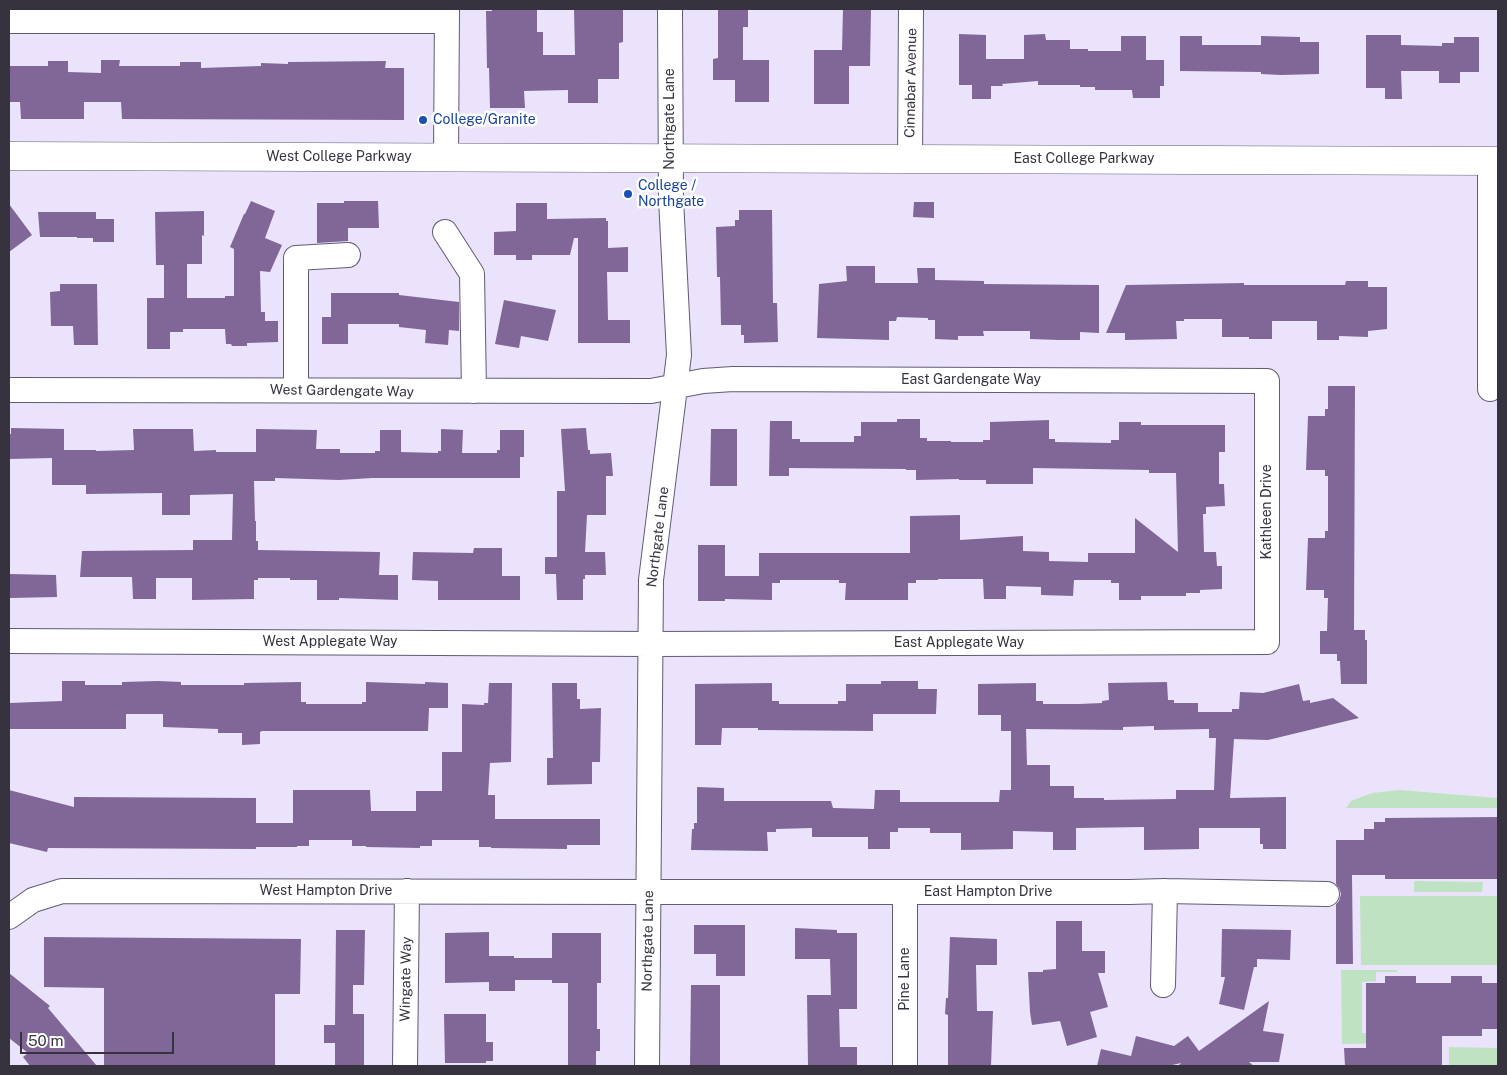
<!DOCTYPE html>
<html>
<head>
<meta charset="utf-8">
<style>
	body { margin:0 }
	#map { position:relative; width:1507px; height:1075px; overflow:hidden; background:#eae3fb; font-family:"Public Sans",sans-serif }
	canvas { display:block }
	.frame { position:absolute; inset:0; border:10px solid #36333f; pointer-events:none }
	.scale { position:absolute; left:20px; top:1032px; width:154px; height:22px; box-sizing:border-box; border:2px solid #36333f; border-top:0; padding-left:6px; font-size:15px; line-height:18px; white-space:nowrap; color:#36333f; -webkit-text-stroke:4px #fff; paint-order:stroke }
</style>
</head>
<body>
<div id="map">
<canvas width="1507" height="1075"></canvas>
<div class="frame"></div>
<div class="scale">50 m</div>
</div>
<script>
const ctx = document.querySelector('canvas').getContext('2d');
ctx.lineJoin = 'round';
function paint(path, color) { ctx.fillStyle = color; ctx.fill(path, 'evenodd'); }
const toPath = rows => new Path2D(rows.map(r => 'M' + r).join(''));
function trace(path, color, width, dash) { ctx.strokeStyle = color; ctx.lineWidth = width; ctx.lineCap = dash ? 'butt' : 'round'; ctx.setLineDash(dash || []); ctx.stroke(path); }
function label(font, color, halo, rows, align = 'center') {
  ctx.font = font + ' "Public Sans",sans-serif'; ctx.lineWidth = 5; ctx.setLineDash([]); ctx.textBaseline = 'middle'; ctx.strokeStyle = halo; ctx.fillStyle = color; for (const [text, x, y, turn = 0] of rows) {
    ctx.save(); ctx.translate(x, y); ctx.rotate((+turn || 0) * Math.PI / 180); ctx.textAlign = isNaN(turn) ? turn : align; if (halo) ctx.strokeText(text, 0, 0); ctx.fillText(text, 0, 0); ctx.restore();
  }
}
const green = toPath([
	[1399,790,1498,798,1498,808,1346,808,1351,801,1372,793],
	[1414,881,1483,882,1482,892,1414,892],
	[1360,896,1498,896,1498,965,1361,965],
	[1341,970,1397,970,1397,972,1376,972,1376,981,1362,982,1362,1033,1367,1033,1397,1043,1342,1044],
	[1449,1047,1498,1048,1498,1066,1449,1066]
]);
const building = toPath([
	[492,9,537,9,537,32,543,32,543,55,575,55,574,9,623,9,623,42,619,43,619,79,598,79,598,103,568,103,568,90,524,91,525,108,490,108,489,68,487,68,486,11,492,11],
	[718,9,748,9,748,27,743,27,743,60,769,60,769,102,735,102,735,80,713,80,713,59,718,58],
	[843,9,871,9,870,66,849,66,849,104,814,104,814,50,842,50],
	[959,34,986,35,986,59,1024,59,1024,35,1045,34,1046,40,1070,40,1070,49,1088,49,1088,51,1121,51,1121,36,1146,36,1146,60,1164,60,1164,86,1160,86,1160,98,1133,98,1132,90,1095,90,1095,87,1080,87,1080,85,1038,85,1038,81,1002,84,1003,86,991,86,991,99,972,99,972,85,959,85],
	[1366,35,1401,35,1401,45,1442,46,1442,43,1454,43,1454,37,1479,37,1479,72,1460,72,1460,83,1439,83,1439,71,1401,71,1402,99,1385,99,1385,88,1366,88],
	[1180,36,1202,36,1202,45,1261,45,1261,36,1300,37,1300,42,1319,42,1319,74,1281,75,1261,74,1261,72,1180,71],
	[101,60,120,60,119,66,180,66,180,62,201,62,201,68,261,66,261,63,288,64,288,62,386,61,385,68,404,68,404,120,122,119,121,102,84,102,84,119,21,119,20,102,9,102,9,66,48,66,48,61,68,61,68,72,101,73],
	[251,201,275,211,265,238,282,245,270,272,260,271,261,312,265,312,265,321,278,321,278,342,247,343,247,346,232,346,231,344,226,344,225,329,183,329,183,332,170,332,170,349,147,349,147,298,164,298,164,265,156,265,155,212,204,211,204,236,202,235,202,264,187,264,187,298,225,298,225,296,234,296,234,249,230,247,244,214,245,214],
	[344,201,378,201,379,228,348,228,348,241,317,243,317,203,344,203],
	[914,202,934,202,934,218,913,217],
	[516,203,547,203,547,219,606,218,606,221,608,221,608,248,628,247,628,272,607,272,608,320,630,320,630,343,578,343,578,238,574,238,570,255,532,255,532,260,516,260,516,255,494,255,494,232,516,231],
	[9,204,32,235,9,252],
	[739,210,772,210,773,303,777,303,778,342,744,343,744,335,741,335,741,325,721,325,720,277,717,277,716,227,735,226,735,220,739,220],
	[38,212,96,212,96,219,114,219,114,242,93,242,93,238,77,238,77,237,40,237],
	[846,266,875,266,875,283,918,283,917,268,935,268,935,280,984,281,984,284,1099,285,1099,333,1080,332,1080,340,1059,340,1030,339,1030,331,983,331,984,336,958,336,958,340,935,339,935,320,928,320,928,318,897,317,896,321,889,321,889,340,817,338,819,284,847,281],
	[1346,281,1368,281,1368,287,1387,287,1387,329,1368,331,1368,337,1339,336,1339,340,1317,340,1317,321,1272,321,1272,339,1249,339,1249,337,1222,337,1222,319,1184,319,1184,321,1176,321,1177,339,1125,340,1125,333,1106,333,1126,285,1244,283,1244,285,1345,285],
	[60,284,97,284,98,345,74,345,73,326,51,326,50,292,60,291],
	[331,293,399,293,399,295,459,302,459,331,449,330,448,345,425,343,426,330,399,327,399,324,348,324,348,344,322,344,322,317,331,317],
	[504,300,556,310,548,341,521,336,519,348,495,344],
	[1328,386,1355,386,1354,630,1365,630,1365,640,1367,640,1367,684,1341,684,1340,661,1337,661,1337,654,1320,654,1320,631,1327,631,1328,598,1324,598,1324,590,1306,590,1308,538,1325,538,1325,531,1328,531,1328,476,1325,476,1325,470,1306,470,1308,416,1325,416,1325,409,1328,409],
	[897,419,920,419,920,438,927,438,927,441,951,441,951,442,983,442,983,440,990,440,990,422,1049,420,1049,439,1055,439,1055,442,1111,443,1111,440,1119,440,1119,422,1141,422,1141,425,1225,425,1225,452,1219,452,1219,484,1224,484,1225,506,1206,507,1206,514,1203,514,1204,552,1216,552,1217,566,1222,566,1222,589,1200,590,1200,593,1186,593,1186,596,1141,596,1141,600,1119,600,1119,583,1111,583,1111,580,1074,580,1073,596,1041,595,1041,587,1006,586,1006,599,984,599,983,579,938,579,938,580,916,580,916,583,908,583,908,600,845,600,846,583,839,583,839,580,780,580,780,583,772,583,772,600,725,599,725,601,698,601,698,545,725,545,725,576,759,576,759,553,910,553,910,516,960,515,960,540,1023,536,1023,551,1049,552,1049,561,1088,562,1088,553,1135,553,1135,518,1178,552,1176,473,1149,473,1149,470,1033,468,1033,484,986,484,986,480,959,480,959,479,916,480,916,470,906,470,906,469,789,468,789,476,769,476,770,421,792,421,792,439,800,439,800,442,854,442,854,436,861,436,861,422,897,422],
	[11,428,64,429,64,450,96,450,96,451,134,450,133,429,193,429,194,451,216,450,216,452,256,452,256,429,317,430,316,449,340,449,340,453,375,453,375,451,380,451,380,430,401,430,401,452,438,453,438,451,441,451,441,429,463,430,462,453,497,453,497,450,500,450,500,430,524,430,524,457,520,457,520,478,372,478,339,480,275,478,275,481,254,481,255,521,256,521,256,541,258,541,258,550,380,552,379,575,398,575,398,600,339,598,339,600,317,600,317,580,290,580,290,578,258,578,258,580,254,580,254,599,192,600,192,578,156,578,156,599,133,599,132,577,80,577,82,551,193,550,193,540,232,540,233,494,190,495,190,515,162,515,162,493,86,494,86,485,52,485,52,458,9,459,9,434,11,434],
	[586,428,588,450,590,450,590,454,611,453,613,476,606,476,606,515,587,515,585,552,605,552,606,575,585,575,585,579,583,579,583,600,557,600,556,574,545,574,545,557,557,557,557,491,565,491,561,429],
	[711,429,737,429,737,486,710,486],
	[474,548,502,548,502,576,520,576,520,600,438,600,438,581,412,580,413,552,473,553],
	[9,574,56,575,57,597,10,598],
	[62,681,85,681,85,685,122,685,122,682,158,681,181,682,181,685,244,685,244,683,301,682,301,702,306,702,306,704,362,704,362,702,366,702,366,682,425,684,425,682,448,683,448,708,429,708,428,731,262,731,260,732,260,744,242,745,242,733,218,733,218,729,163,727,163,714,126,714,126,729,9,729,9,703,62,701],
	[881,681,918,681,918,689,937,689,936,714,873,714,873,731,758,730,758,728,722,728,721,745,695,745,695,684,772,683,772,701,779,701,779,704,838,704,838,701,846,701,846,684,881,684],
	[1167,682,1168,700,1174,700,1174,703,1198,703,1198,712,1232,712,1232,709,1239,709,1240,692,1263,693,1299,684,1303,701,1310,700,1310,703,1333,698,1359,718,1268,740,1234,739,1230,798,1286,797,1286,849,1263,849,1263,844,1260,844,1260,828,1199,828,1199,849,1144,850,1144,827,1076,828,1076,850,1053,850,1053,832,1013,831,1013,849,961,850,961,833,930,833,930,828,898,828,898,832,890,832,890,849,868,849,868,837,812,837,812,828,776,829,776,832,767,832,768,851,691,850,692,829,694,829,694,823,697,823,697,787,724,788,724,801,831,801,833,808,874,809,875,790,900,790,900,802,999,802,1000,790,1011,790,1011,731,1001,731,1001,715,978,715,978,684,1036,683,1036,701,1043,701,1043,704,1079,704,1102,703,1102,701,1109,700,1108,683],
	[1154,726,1154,730,1209,729,1209,738,1216,738,1214,790,1176,790,1176,799,1104,800,1104,798,1074,798,1074,786,1050,786,1050,765,1027,765,1026,729,1123,730,1123,727],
	[489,683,512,683,511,762,490,763,488,795,495,795,495,819,600,819,600,845,567,845,567,849,491,848,491,847,479,847,479,840,432,840,432,846,420,846,420,848,366,847,366,846,352,846,352,840,309,840,309,846,297,846,297,847,256,847,256,849,48,848,47,852,9,843,9,790,74,807,74,797,256,798,256,823,293,823,293,790,370,790,371,811,416,811,416,791,442,791,442,752,462,752,462,704,484,705,484,703,488,703],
	[552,683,577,683,577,699,580,699,580,709,601,708,600,762,592,762,592,784,547,785,547,758,553,758],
	[1498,817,1498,879,1385,879,1385,875,1352,875,1353,964,1336,964,1336,904,1339,901,1341,894,1339,888,1336,884,1336,840,1364,840,1364,829,1374,829,1374,822,1385,822,1385,818],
	[1056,921,1082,921,1082,951,1105,951,1105,973,1098,973,1108,1007,1090,1012,1097,1037,1067,1046,1060,1021,1032,1025,1030,1012,1028,972,1043,972,1043,970,1056,969],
	[694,925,745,925,745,976,716,976,716,954,694,954],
	[795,928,837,930,837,933,857,933,857,1009,839,1009,840,1047,857,1047,857,1066,808,1066,807,995,831,995,830,959,795,959],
	[1222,929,1291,930,1290,960,1257,959,1257,967,1254,967,1244,1010,1219,1004,1225,977,1221,977],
	[336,930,365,930,364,985,353,985,353,1014,364,1014,364,1066,335,1066,335,1043,324,1043,324,1025,335,1025],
	[489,932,489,956,514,956,514,958,552,958,552,933,601,933,601,983,597,983,597,1029,600,1029,600,1051,596,1051,596,1066,568,1066,568,983,552,983,552,980,515,980,515,991,489,991,489,982,445,983,445,933],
	[44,937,301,939,300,994,275,994,275,1066,104,1066,104,988,44,987],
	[950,937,997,939,997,965,976,965,977,1011,993,1011,991,1066,948,1066,948,1015,945,1014,946,998,948,998],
	[9,973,50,1006,48,1008,97,1066,30,1066,23,1057,28,1053,9,1038],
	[1385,976,1416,976,1416,983,1451,983,1451,976,1482,976,1482,983,1498,983,1498,1029,1482,1029,1482,1036,1442,1036,1442,1066,1345,1066,1344,1048,1366,1048,1366,983,1385,983],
	[691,985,720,985,720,1066,690,1066],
	[1269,1001,1263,1031,1284,1034,1279,1062,1249,1062,1254,1066,1178,1066,1181,1063,1168,1066,1097,1066,1101,1049,1131,1056,1136,1036,1174,1046,1188,1036,1199,1051],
	[444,1014,486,1014,486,1042,493,1042,493,1061,486,1061,486,1063,445,1063]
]);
const minor = toPath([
	[9,21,447,21],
	[446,158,447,9],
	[910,158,911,9],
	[445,232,472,274,474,391],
	[1490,389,1490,161],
	[9,390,651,391,703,381,733,379,1267,381,1267,642,651,644,9,641],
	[296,390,296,258,348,255],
	[905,892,905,1066],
	[9,917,33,900,62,891,649,892,1129,892,1165,891,1327,894],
	[1163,985,1165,891],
	[405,1066,407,891],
	[647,1066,651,580,679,355,671,199,670,9]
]);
const major = toPath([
	[9,156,1498,161]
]);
const markers = [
	[423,120,5,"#1a4fb4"],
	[628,194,5,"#1a4fb4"]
];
const streetNames = [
	["Cinnabar Avenue",911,83,-89],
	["Northgate Lane",670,119,-90],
	["West College Parkway",339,157],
	["East College Parkway",1084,159],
	["East Gardengate Way",971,380],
	["West Gardengate Way",342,391,1],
	["Kathleen Drive",1267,512,-90],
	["Northgate Lane",658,537,-83],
	["West Applegate Way",330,642],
	["East Applegate Way",959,643],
	["West Hampton Drive",326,891],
	["East Hampton Drive",988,892],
	["Northgate Lane",648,941,-89],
	["Wingate Way",406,979,-89],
	["Pine Lane",905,979,-90]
];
const transitNames = [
	["College/Granite",433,120],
	["College /",638,186],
	["Northgate",638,202]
];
paint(green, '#bfe3c2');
paint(building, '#806798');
trace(minor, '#625a74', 26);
trace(major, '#625a74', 29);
trace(minor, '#fff', 24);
trace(major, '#fff', 28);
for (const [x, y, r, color] of markers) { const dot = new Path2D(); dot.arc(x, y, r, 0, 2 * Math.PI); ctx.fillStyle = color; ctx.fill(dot); trace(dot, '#fff', 2); }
label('14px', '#36333f', '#fff', streetNames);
label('14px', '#164399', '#fff', transitNames, 'left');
</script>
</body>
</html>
